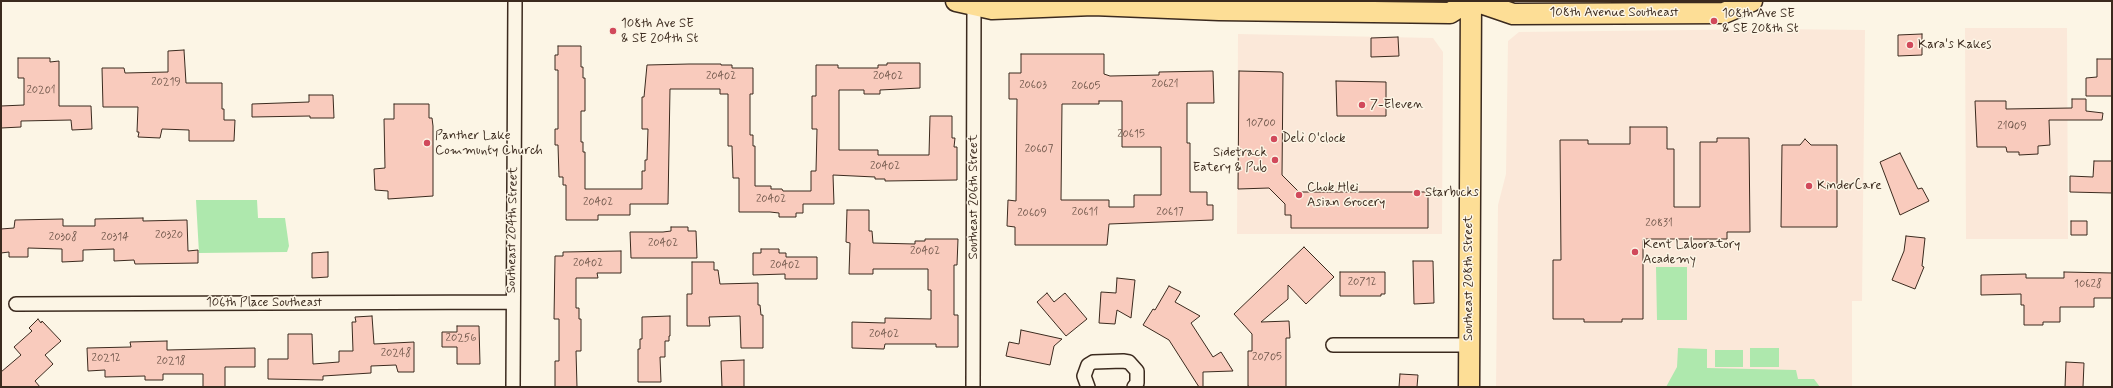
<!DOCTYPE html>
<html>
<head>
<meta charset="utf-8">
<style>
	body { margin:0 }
	#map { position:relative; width:2113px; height:388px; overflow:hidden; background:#fcf5e5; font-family:Mynerve,sans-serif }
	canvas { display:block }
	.frame { position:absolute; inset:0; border:2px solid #3b2a1e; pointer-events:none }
</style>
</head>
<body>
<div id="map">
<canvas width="2113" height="388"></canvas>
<div class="frame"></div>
</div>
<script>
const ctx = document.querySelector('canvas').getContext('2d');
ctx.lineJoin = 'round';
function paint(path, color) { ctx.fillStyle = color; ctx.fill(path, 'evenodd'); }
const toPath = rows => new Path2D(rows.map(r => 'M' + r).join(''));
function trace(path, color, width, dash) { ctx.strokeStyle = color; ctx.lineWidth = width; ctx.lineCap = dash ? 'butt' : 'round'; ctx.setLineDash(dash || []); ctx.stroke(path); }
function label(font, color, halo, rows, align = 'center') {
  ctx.font = font + ' Mynerve,sans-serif'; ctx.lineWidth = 3; ctx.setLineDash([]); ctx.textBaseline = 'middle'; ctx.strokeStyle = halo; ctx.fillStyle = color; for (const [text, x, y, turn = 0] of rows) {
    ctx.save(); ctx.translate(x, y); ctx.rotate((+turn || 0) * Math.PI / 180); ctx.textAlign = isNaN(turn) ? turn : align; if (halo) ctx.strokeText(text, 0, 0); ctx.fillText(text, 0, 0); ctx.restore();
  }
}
const built = toPath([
	[1965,28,2067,28,2068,239,1966,239],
	[1776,29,1865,30,1862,301,1852,301,1852,387,1496,387,1498,205,1506,174,1508,41,1519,32],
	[1238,34,1433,38,1443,52,1442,234,1237,234]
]);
const green = toPath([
	[196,200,257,200,258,218,285,218,289,246,287,252,199,253],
	[1656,267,1687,267,1687,320,1657,320],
	[1678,348,1707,349,1707,368,1796,370,1798,379,1814,379,1820,387,1666,387,1677,367],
	[1750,348,1779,348,1779,367,1750,367],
	[1715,350,1743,350,1743,367,1715,367]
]);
const building = toPath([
	[1922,34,1922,55,1898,56,1898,35,1922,34],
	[1398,37,1399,56,1371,57,1371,38,1398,37],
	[558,46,581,46,581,67,583,67,583,78,585,78,585,111,581,111,581,142,583,142,583,152,585,152,585,189,642,189,642,171,645,171,645,160,647,160,648,129,642,129,642,97,644,97,647,65,689,64,721,64,721,65,732,65,732,68,753,68,753,94,750,94,750,135,753,135,753,146,755,146,755,186,771,186,771,189,782,189,783,191,811,191,811,171,816,171,817,129,812,129,812,96,816,96,816,65,838,65,838,68,878,68,878,65,887,65,887,63,920,63,920,88,880,90,880,94,864,94,864,90,839,90,839,150,878,150,878,155,929,155,930,116,952,116,952,138,955,138,954,147,957,147,957,180,885,181,885,179,875,179,875,177,833,175,834,204,803,204,803,213,796,213,796,217,779,217,779,213,770,212,739,212,739,178,733,178,732,146,728,146,728,94,720,94,720,89,670,89,668,204,630,204,630,215,598,215,598,220,566,220,566,185,563,185,563,177,559,177,558,145,555,145,555,129,558,129,558,70,555,70,555,55,558,55,558,46],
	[184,50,186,83,222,83,222,109,224,109,224,120,235,120,234,141,189,141,189,130,162,129,160,138,138,137,139,132,137,132,138,107,103,107,102,68,124,68,125,73,168,72,168,51,184,50],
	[1021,54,1104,54,1104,74,1110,76,1159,75,1159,72,1213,71,1214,103,1187,103,1187,143,1190,143,1190,192,1207,192,1207,205,1213,205,1213,220,1109,224,1107,245,1015,245,1015,227,1007,226,1008,200,1016,201,1017,99,1009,99,1009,73,1021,73,1021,54],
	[1099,101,1122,101,1122,147,1161,147,1161,195,1134,195,1134,207,1109,207,1109,200,1061,200,1062,104,1099,104,1099,101],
	[18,58,50,58,50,62,59,61,59,106,91,106,92,129,72,130,71,120,21,121,21,127,1,128,1,106,24,105,24,78,18,78,18,58],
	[2097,59,2112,59,2112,96,2086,96,2086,78,2097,77,2097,59],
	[1239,71,1281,72,1283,73,1282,175,1299,192,1425,192,1428,193,1428,228,1291,228,1291,215,1285,215,1285,204,1269,188,1238,189,1239,71],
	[1336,81,1386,82,1386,116,1337,116,1336,81],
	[309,95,333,95,334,118,310,118,310,116,252,117,252,104,309,102,309,95],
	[2072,99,2086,99,2086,111,2103,113,2102,120,2049,120,2050,145,2038,146,2038,154,2019,155,2019,152,2007,152,2006,147,1977,147,1975,101,2006,101,2006,109,2072,108,2072,99],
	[394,104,429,104,429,118,432,118,433,126,433,196,388,199,388,191,375,190,374,169,385,168,384,119,394,119,394,104],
	[1630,127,1667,127,1667,149,1674,149,1674,207,1700,207,1700,142,1717,142,1717,138,1749,138,1750,232,1727,232,1727,239,1643,239,1643,319,1622,319,1622,322,1584,322,1584,319,1553,319,1553,260,1561,260,1560,140,1588,140,1588,144,1630,144,1630,127],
	[1805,139,1811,145,1837,145,1837,227,1781,227,1782,145,1800,145,1805,139],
	[1900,153,1918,189,1922,188,1929,201,1900,215,1880,162,1900,153],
	[2094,161,2112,161,2112,193,2070,192,2070,176,2093,177,2094,161],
	[847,210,869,210,869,231,872,231,873,243,915,244,915,241,925,241,925,239,958,239,957,265,954,265,954,315,958,315,958,347,936,347,936,344,885,344,884,349,852,348,852,322,885,323,885,318,931,319,931,290,928,290,928,269,873,269,873,274,849,274,850,243,846,242,847,210],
	[143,218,143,221,187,220,188,251,198,250,198,263,135,264,134,260,114,261,114,249,83,250,83,261,62,262,62,249,28,248,28,257,9,257,9,252,1,253,1,229,14,228,15,220,63,219,63,226,95,226,95,219,143,218],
	[2071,221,2087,221,2087,235,2071,235,2071,221],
	[671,227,688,227,688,231,696,231,697,258,631,258,630,232,663,232,671,231,671,227],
	[1906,236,1925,238,1922,266,1924,267,1915,289,1892,280,1904,251,1906,236],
	[1304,247,1334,277,1306,304,1288,285,1288,299,1261,322,1289,321,1290,338,1286,338,1286,387,1251,387,1248,386,1248,351,1252,351,1252,334,1234,314,1304,247],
	[761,249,779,249,779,253,786,253,786,257,817,257,817,279,785,279,785,274,753,275,753,253,761,253,761,249],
	[621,251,621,273,597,273,598,278,576,278,576,308,579,308,579,319,581,319,581,351,576,351,577,387,555,387,555,361,559,361,559,319,554,319,555,256,563,256,563,252,621,251],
	[328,252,328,277,312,278,312,253,328,252],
	[1413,261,1433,261,1434,303,1414,304,1413,261],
	[692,262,714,262,714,270,718,270,720,284,758,283,758,305,760,305,761,315,763,315,763,348,741,348,740,316,709,317,710,326,687,326,687,294,692,294,692,262],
	[1340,272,1385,272,1385,294,1381,294,1381,296,1340,296,1340,272],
	[2064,272,2112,273,2112,298,2094,298,2094,307,2060,307,2060,322,2043,322,2043,325,2024,325,2024,305,2021,305,2021,294,1981,295,1981,275,2026,274,2026,278,2064,278,2064,272],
	[1117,278,1135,280,1131,318,1117,310,1115,324,1099,323,1101,292,1116,293,1117,278],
	[1169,286,1181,292,1175,302,1200,316,1191,323,1213,357,1221,352,1233,371,1203,372,1203,387,1199,387,1169,340,1143,325,1153,309,1155,310,1169,286],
	[1047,293,1054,302,1065,293,1087,319,1066,336,1037,302,1047,293],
	[372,316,374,344,414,342,414,372,398,372,396,365,371,366,371,373,323,376,323,380,268,379,268,359,288,359,288,334,312,334,313,364,339,362,339,351,353,351,352,322,356,322,355,317,372,316],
	[670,316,670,336,669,336,669,341,665,341,665,357,660,357,661,382,638,382,638,349,640,349,640,339,642,339,642,317,670,316],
	[38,319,41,323,42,321,61,341,45,355,53,364,35,381,40,387,1,387,1,372,21,355,14,347,32,331,29,328,38,319],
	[457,326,479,326,480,364,457,364,457,347,442,347,442,332,457,332,457,326],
	[1021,330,1062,339,1054,346,1050,365,1006,356,1009,342,1019,344,1021,330],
	[167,341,167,350,255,348,255,367,225,367,225,387,203,387,203,374,163,374,163,380,145,380,145,376,105,377,105,370,88,371,87,348,131,347,130,342,167,341],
	[744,360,744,387,722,387,721,361,744,360],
	[2066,362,2084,363,2083,387,2065,387,2066,362],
	[1400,374,1418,375,1417,387,1399,387,1400,374]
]);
const street = toPath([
	[16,304,513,302],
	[1333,345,1468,345],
	[513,387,515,1],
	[973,387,974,6],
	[1088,387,1084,376,1088,365,1093,362,1123,361,1129,362,1137,371,1137,383,1134,387]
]);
const primary = toPath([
	[956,1,992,9,1093,5,1219,10,1450,13,1469,1],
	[1475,1,1513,14,1724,13,1752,1],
	[1469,387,1471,1]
]);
const markers = [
	[1714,21,4,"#d1495b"],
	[613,31,4,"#d1495b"],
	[1910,45,4,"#d1495b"],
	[1362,105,4,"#d1495b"],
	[1274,139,4,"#d1495b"],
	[427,143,4,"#d1495b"],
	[1275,160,4,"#d1495b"],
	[1809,186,4,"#d1495b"],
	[1417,193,4,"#d1495b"],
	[1299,195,4,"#d1495b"],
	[1635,252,4,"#d1495b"]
];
const numberNames = [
	["20402",721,77],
	["20402",888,77],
	["20219",166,83],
	["20621",1165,85],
	["20603",1033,86],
	["20605",1086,87],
	["20201",41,91],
	["10700",1261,124],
	["21009",2012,127],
	["20615",1131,135],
	["20607",1039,150],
	["20402",885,167],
	["20402",771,200],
	["20402",598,203],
	["20611",1085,213],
	["20617",1170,213],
	["20609",1032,214],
	["20831",1659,224],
	["20320",169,236],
	["20308",63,238],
	["20314",115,238],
	["20402",663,244],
	["20402",925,252],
	["20402",588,264],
	["20402",785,266],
	["20712",1362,283],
	["10628",2088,285],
	["20402",884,335],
	["20256",461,339],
	["20248",396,354],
	["20705",1267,358],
	["20212",106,359],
	["20218",171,362]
];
const streetNames = [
	["108th Avenue Southeast",1614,13],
	["Southeast 206th Street",974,197,-90],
	["Southeast 204th Street",513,230,-89],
	["Southeast 208th Street",1469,278,-90],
	["106th Place Southeast",264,303]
];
const poiNames = [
	["108th Ave SE",1722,14],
	["& SE 208th St",1722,29],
	["108th Ave SE",621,24],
	["& SE 204th St",621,39],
	["Kara's Kakes",1918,45],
	["7-Eleven",1370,105],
	["Panther Lake",435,136],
	["Communty Church",435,151],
	["Deli O'clock",1282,139],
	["Sidetrack",1267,153,"right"],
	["Eatery & Pub",1267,168,"right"],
	["KinderCare",1817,186],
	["Chok Hlei",1307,188],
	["Asian Grocery",1307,203],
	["Starbucks",1425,193],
	["Kent Laboratory",1643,245],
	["Academy",1643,260]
];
paint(built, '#fbe8d9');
paint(green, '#aee8ad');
paint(building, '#f9cbbd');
trace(building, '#3b2a1e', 1);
trace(street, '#3b2a1e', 16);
trace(primary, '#3b2a1e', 23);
trace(street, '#fcf5e5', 13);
trace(primary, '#fdde96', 20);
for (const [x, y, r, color] of markers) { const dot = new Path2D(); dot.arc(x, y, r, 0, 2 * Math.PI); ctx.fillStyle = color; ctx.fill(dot); trace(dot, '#fcf5e5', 1.5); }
label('11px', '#6a5246', null, numberNames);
label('13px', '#3b2a1e', '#fcf5e5', streetNames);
label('13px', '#3b2a1e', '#fcf5e5', poiNames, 'left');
</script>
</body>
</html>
